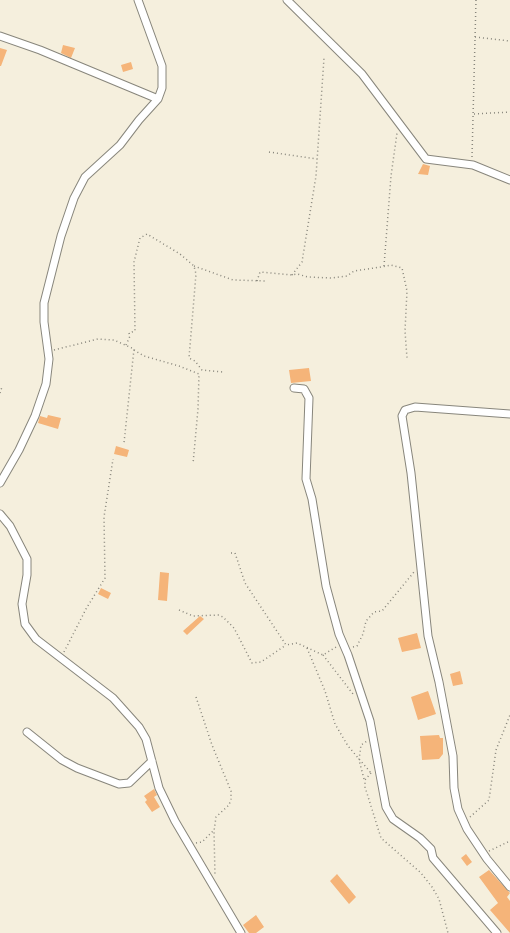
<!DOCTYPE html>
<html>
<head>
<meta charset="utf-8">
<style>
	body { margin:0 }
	canvas { display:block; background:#f5efdd }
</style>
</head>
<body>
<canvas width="510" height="933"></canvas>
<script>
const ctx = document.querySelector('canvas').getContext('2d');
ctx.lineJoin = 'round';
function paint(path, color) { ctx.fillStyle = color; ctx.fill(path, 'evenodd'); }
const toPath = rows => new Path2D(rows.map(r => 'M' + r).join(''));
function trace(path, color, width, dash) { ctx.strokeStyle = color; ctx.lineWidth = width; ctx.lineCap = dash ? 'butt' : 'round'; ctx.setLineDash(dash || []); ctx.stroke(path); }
const building = toPath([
	[63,45,75,48,71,58,61,53],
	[0,48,7,50,1,66,0,66],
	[131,62,133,69,123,72,121,65],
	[423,164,430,166,428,175,418,174],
	[309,368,311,381,291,383,289,370],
	[48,415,61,418,58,429,38,423,40,416,47,418],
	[116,446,129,450,127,457,114,454],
	[160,572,169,573,167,601,158,600],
	[101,588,111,593,108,599,98,594],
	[200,616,204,619,187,635,183,631],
	[417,633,421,648,402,652,398,638],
	[460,671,463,684,453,686,450,674],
	[428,691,436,714,418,720,411,697],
	[439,735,440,738,443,738,443,754,439,759,422,760,420,736],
	[154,789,157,795,154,797,160,807,152,812,145,802,147,800,144,796],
	[466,854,472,862,467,866,461,858],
	[489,870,510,893,507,897,510,901,510,933,490,910,498,903,479,877],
	[337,874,356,897,349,904,330,881],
	[256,915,264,927,256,933,249,933,243,925]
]);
const path = toPath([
	[475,37,510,41],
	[474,114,510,112],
	[269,152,317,159],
	[472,157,476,0],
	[194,266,233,280,265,281],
	[384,266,391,176,397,133],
	[292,275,302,262,316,176,324,58],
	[257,281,260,272,292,275,297,274,308,277,331,278,347,276,354,271,381,267,391,265,402,268,407,291,405,331,407,358],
	[126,345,130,336,129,333,135,331,134,262,140,238,147,234,180,254,194,266,196,274,189,358,195,361,202,370,223,372],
	[54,350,98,339,114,340,134,349,124,443],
	[134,350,144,356,179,366,199,374,198,409,193,464],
	[0,393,2,387],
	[231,553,235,553,245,583,286,645,297,643,323,655,336,647],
	[179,610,193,616,218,615,223,617,234,628,252,663,261,662,286,645],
	[353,647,357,646,363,634,366,621,374,612,382,611,414,572],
	[307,648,325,691,335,724,348,746,371,773],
	[64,652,86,609,105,578,104,517,113,459],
	[323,655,353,694],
	[196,697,212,745,231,791,231,799,229,805,216,817,214,831,215,876],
	[371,773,365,780,365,787,381,838,421,873,432,887,439,899,448,933],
	[364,779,359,760,361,745,367,741],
	[470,817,489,800,496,750,510,715],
	[196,843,202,842,214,830],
	[489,851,510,841]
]);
const minor = toPath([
	[287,0,362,74,426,159,473,165,510,180],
	[0,36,40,50,158,99],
	[294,388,304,389,309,398,306,479,312,499,326,586,339,634,348,655,370,721,386,807,393,819,420,838,431,849,433,858,497,933],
	[510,414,415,407,405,410,402,416,411,473,428,636,439,682,453,756,454,788,458,809,467,829,487,859,510,887],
	[0,483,19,450,35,416,46,384,49,359,44,322,44,303,61,236,74,198,85,177,120,145,139,120,158,99,162,88,162,66,138,0],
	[0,514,10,526,27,559,27,575,22,604,25,624,36,639,113,698,139,727,146,739,159,788,175,821,241,933],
	[27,732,62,760,77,768,119,784,129,783,152,761]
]);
paint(building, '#f5b479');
trace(minor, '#88867c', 9);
trace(path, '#88867c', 1.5, [1, 3]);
trace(minor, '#fff', 7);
</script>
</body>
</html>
